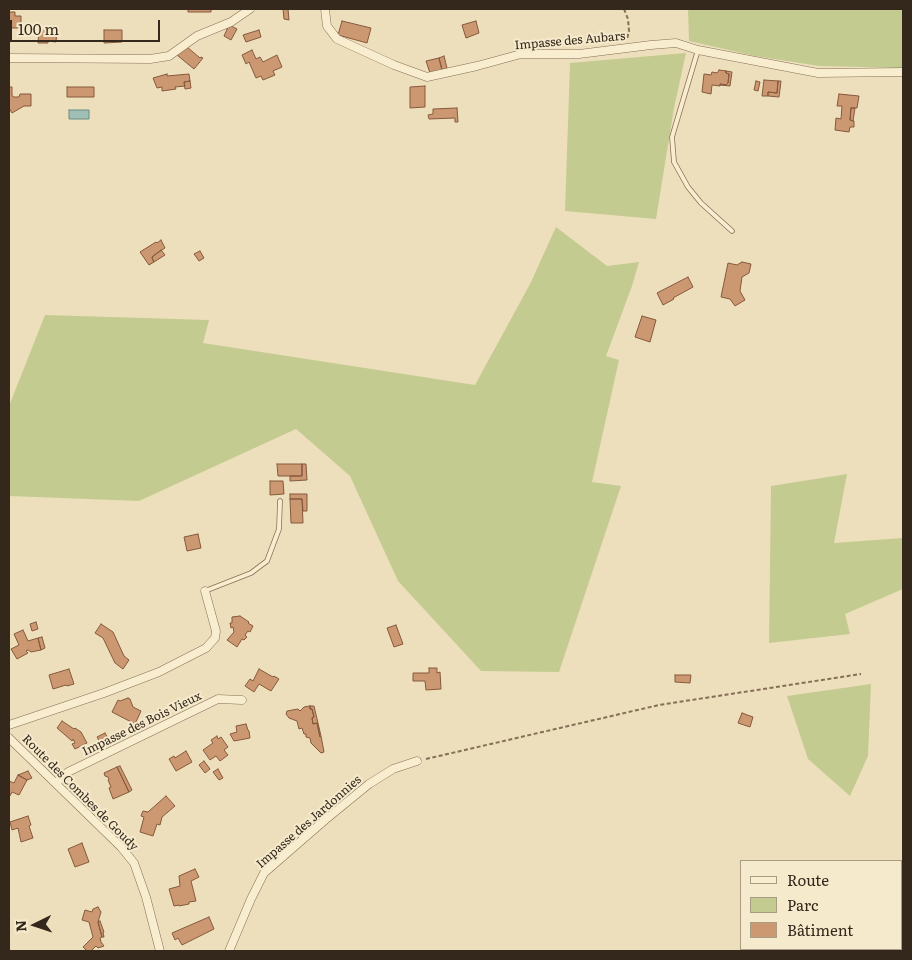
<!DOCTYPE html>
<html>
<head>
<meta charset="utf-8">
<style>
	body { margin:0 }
	#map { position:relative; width:912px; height:960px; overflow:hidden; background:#eedfbc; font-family:Literata,serif }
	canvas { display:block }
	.frame { position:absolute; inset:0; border:10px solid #34271b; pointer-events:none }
	.legend { position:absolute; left:740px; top:860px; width:162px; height:90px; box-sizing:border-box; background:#f5eacc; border:1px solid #a89c85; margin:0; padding:6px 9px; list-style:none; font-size:15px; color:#34271b }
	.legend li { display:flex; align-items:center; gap:10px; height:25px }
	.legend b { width:25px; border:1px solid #a89c85 }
	.north { position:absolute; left:10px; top:900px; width:50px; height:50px; -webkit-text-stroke:4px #f5eacc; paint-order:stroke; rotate:266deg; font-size:14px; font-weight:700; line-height:20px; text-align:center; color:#34271b }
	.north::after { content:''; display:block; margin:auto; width:18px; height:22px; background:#34271b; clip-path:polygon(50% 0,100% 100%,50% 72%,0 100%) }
	.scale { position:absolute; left:10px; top:20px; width:150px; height:22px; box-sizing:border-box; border:2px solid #34271b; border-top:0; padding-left:6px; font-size:15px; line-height:18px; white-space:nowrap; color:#34271b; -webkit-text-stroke:4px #f5eacc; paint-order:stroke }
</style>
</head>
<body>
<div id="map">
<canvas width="912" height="960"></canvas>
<div class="frame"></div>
<ul class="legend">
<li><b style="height:6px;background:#f9edcf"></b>Route</li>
<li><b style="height:14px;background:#c4cb91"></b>Parc</li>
<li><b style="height:14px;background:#cc9872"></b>Bâtiment</li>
</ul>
<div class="north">N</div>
<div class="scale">100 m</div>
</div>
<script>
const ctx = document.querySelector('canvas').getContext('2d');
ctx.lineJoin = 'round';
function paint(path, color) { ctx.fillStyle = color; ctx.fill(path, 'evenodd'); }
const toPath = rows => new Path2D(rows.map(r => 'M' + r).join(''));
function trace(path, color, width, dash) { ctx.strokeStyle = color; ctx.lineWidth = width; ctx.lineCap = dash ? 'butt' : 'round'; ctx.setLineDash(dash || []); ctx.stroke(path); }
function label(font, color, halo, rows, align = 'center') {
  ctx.font = font + ' Literata,serif'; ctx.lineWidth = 4; ctx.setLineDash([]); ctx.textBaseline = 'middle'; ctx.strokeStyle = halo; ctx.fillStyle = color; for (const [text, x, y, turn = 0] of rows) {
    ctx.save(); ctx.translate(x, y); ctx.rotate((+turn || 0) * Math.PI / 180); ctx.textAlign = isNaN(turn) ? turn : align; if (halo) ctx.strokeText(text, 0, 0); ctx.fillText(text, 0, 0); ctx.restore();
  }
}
const green = toPath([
	[688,9,903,9,903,68,819,66,755,56,689,41],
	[686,53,674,108,656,219,565,211,570,63],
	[556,227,607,266,639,262,632,286,606,356,619,360,592,482,621,486,559,672,481,671,398,581,350,476,296,429,139,501,9,496,9,406,45,315,209,320,203,343,475,385,530,284],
	[847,474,834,543,903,538,903,589,845,614,850,634,769,643,771,486],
	[871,684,868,756,850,796,808,759,787,696]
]);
const water = toPath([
	[69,110,89,110,89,119,69,119,69,110]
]);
const building = toPath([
	[188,9,211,9,211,12,188,12,188,9],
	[283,9,288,9,289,20,284,19,283,9],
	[9,12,15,12,15,16,21,16,21,28,9,28,9,12],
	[342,21,371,28,367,43,338,35,342,21],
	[476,21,479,33,466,38,462,25,476,21],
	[229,25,237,29,231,40,224,36,229,25],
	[39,29,57,30,56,42,48,41,48,43,38,43,39,29],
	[104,30,122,30,122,42,104,43,104,30],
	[259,30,261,37,246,42,243,35,259,30],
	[187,47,200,58,201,57,203,58,194,69,177,55,187,47],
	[252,50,256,59,260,57,263,62,277,55,282,67,273,71,275,75,263,80,261,76,256,78,249,62,246,64,242,55,252,50],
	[444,56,447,68,442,70,439,58,444,56],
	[439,58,442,70,430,73,426,61,439,58],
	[719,70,726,71,726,73,729,74,728,83,726,85,720,84,720,86,712,85,711,94,702,92,704,74,711,75,712,72,717,73,718,72,719,70],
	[726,71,732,72,730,86,720,85,720,84,726,85,728,83,729,74,726,73,726,71],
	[167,74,167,76,189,74,190,81,184,82,185,86,175,87,176,89,162,91,162,87,157,88,153,78,167,74],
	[764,80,778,81,777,93,768,92,768,96,762,96,764,80],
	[190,81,191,88,185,89,184,82,190,81],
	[756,81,760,82,758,91,754,90,756,81],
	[778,81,781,81,779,97,768,96,768,92,777,93,778,81],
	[425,86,425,107,410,108,410,87,425,86],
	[9,87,12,87,12,95,13,97,19,97,20,94,31,94,31,106,24,106,12,113,9,108,9,87],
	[67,87,94,87,94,97,67,97,67,87],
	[839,94,859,96,857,108,851,108,850,120,854,121,854,127,850,127,849,132,835,130,836,118,841,119,842,106,837,106,839,94],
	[457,108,458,122,455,122,455,118,429,119,428,115,433,114,433,109,457,108],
	[851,108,855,108,853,121,850,120,851,108],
	[161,240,165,248,153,256,152,258,154,262,149,265,140,252,156,242,157,243,161,240],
	[161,250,165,255,154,262,152,258,153,256,161,250],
	[200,251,204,258,199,261,194,254,200,251],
	[742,262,751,264,749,273,742,277,740,291,745,300,735,306,730,299,721,297,728,263,737,265,742,262],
	[688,277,693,287,673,298,674,299,663,305,657,293,688,277],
	[642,316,656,320,650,342,635,337,642,316],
	[277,464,302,464,302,476,278,476,277,464],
	[302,464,306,464,307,480,290,481,290,476,302,476,302,464],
	[270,481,283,481,284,494,270,495,270,481],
	[290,494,307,494,307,511,303,511,302,499,290,499,290,494],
	[290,499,302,499,303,523,291,523,290,499],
	[198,534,201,548,187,551,184,537,198,534],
	[240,616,249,622,248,623,253,626,250,632,248,631,245,635,247,637,244,640,242,639,237,647,227,640,234,632,233,627,231,628,230,623,232,623,232,617,240,616],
	[36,622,38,629,32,631,30,624,36,622],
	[101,624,113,632,124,656,129,660,123,669,115,663,103,638,95,633,101,624],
	[396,625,403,644,394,647,387,628,396,625],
	[23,630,28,641,38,638,41,650,31,652,28,650,26,651,28,653,17,659,11,649,19,645,14,634,23,630],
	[42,637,45,648,41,650,38,638,42,637],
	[429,668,437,668,437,673,440,672,441,689,426,690,425,681,413,681,413,673,429,673,429,668],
	[69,669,74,684,67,686,66,685,53,689,49,675,69,669],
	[259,669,273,677,274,676,279,679,271,691,259,684,254,692,245,686,250,679,253,681,259,669],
	[675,675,691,675,690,683,675,682,675,675],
	[128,698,130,699,133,707,141,711,135,724,112,712,118,700,120,701,128,698],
	[310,706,314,706,321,736,320,737,317,723,313,724,312,718,314,717,312,709,310,709,310,706],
	[310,706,310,709,312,709,314,717,312,718,313,724,317,723,320,737,321,736,324,752,321,753,311,743,310,738,306,737,306,734,304,734,302,728,299,729,297,721,289,718,286,714,287,711,298,709,300,711,304,707,310,706],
	[742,713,753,717,750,727,738,723,742,713],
	[62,721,74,729,75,728,81,732,87,743,75,749,72,744,75,743,73,739,72,741,57,728,62,721],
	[246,724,248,730,249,731,250,738,234,741,230,734,237,732,236,726,246,724],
	[105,733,110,742,102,746,97,737,105,733],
	[217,736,218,739,221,737,228,747,224,750,228,755,220,761,216,756,210,760,203,750,213,743,211,740,217,736],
	[186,751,192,762,176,771,169,759,174,756,175,758,186,751],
	[204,761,210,769,205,773,199,765,204,761],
	[120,766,132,790,129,792,117,767,120,766],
	[117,767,129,792,113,799,109,788,111,787,108,780,109,779,108,777,105,776,104,773,117,767],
	[218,769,223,778,219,780,213,772,218,769],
	[28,771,32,778,27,780,18,775,28,771],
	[18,775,27,780,19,795,12,792,10,796,9,795,9,781,14,783,18,775],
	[166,796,175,806,162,817,160,825,157,824,153,836,140,832,144,817,141,816,143,811,148,812,166,796],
	[28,816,31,825,29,826,33,838,21,842,18,828,12,830,10,822,28,816],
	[82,843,89,862,75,867,68,849,82,843],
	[195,869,199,877,191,881,196,901,189,902,189,904,179,906,179,905,174,906,169,889,180,886,179,876,195,869],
	[98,907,101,912,98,922,102,937,100,938,101,942,104,946,98,948,96,946,91,951,87,951,83,947,93,937,89,922,82,920,85,910,92,912,93,909,98,907],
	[209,917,214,929,182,945,178,938,175,940,172,933,209,917],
	[100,921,104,932,103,932,104,937,102,937,98,922,100,921]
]);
const path = toPath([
	[624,9,628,19,629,31,627,39],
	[426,759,659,705,861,674]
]);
const service = toPath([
	[698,50,672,137,674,162,688,187,701,203,732,231],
	[205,591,251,573,267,561,279,529,280,501]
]);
const minor = toPath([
	[325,9,327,26,337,39,394,65,427,77,477,66,521,54,579,54,651,45,676,43,698,50,818,73,903,72],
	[9,58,150,59,169,56,197,36,231,22,250,9],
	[9,725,104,693,159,672,206,648,215,638,216,631,205,591],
	[9,738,121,847,134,863,146,897,160,951],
	[56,783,68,772,218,699,242,700],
	[229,951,251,899,264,873,325,820,369,784,393,769,417,761]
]);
const streetNames = [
	["Impasse des Aubars",570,41,-5],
	["Impasse des Bois Vieux",142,724,-26],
	["Route des Combes de Goudy",80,793,45],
	["Impasse des Jardonnies",309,822,-41]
];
paint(green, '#c4cb91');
paint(water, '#a0bfb6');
trace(water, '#688c83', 1);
paint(building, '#cc9872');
trace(building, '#85593c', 1);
trace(service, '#856f56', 5.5);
trace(minor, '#856f56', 9);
trace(path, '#856f56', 2, [4, 2.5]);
trace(service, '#f9edcf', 4);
trace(minor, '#f9edcf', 8);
label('12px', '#34271b', '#f5eacc', streetNames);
</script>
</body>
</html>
